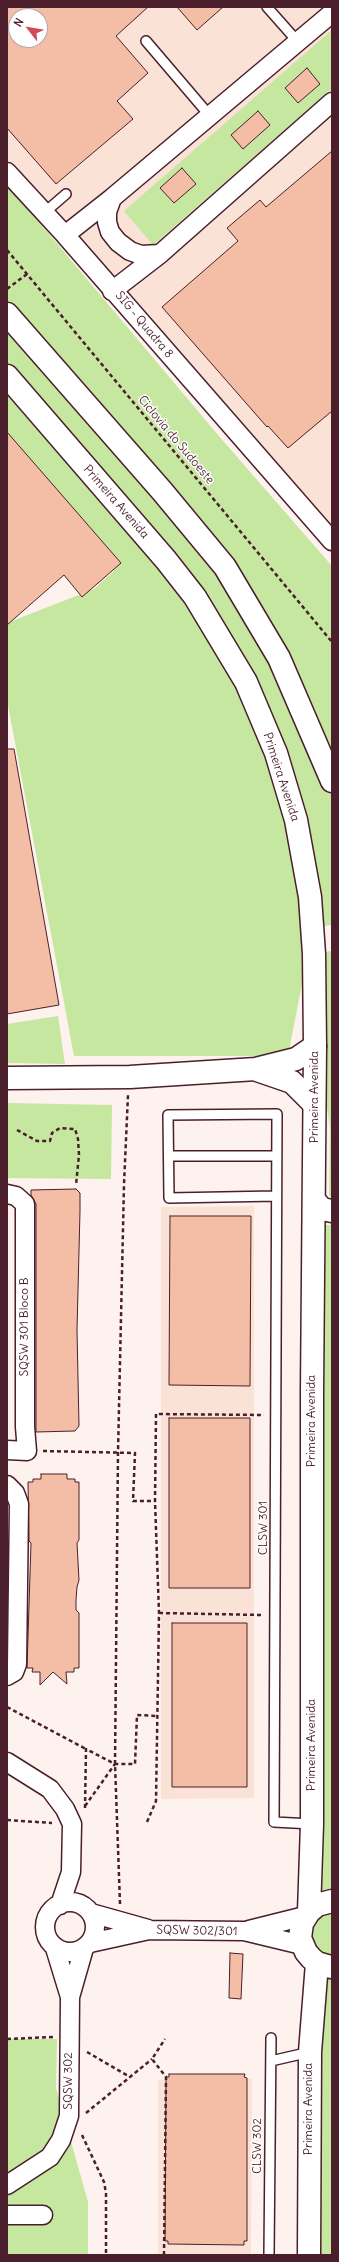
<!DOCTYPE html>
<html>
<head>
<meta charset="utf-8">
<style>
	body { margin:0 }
	#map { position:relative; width:339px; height:2262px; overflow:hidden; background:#fdf2ed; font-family:Delius,sans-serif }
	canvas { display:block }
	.frame { position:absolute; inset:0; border:8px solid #4a1f2b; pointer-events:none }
	.north { position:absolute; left:8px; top:8px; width:40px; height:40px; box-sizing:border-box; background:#fff; border:1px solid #b7a5aa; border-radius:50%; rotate:301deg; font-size:11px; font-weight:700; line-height:16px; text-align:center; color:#4a1f2b }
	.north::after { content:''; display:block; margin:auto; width:14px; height:18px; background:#d1495b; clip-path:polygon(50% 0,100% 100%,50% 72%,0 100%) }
</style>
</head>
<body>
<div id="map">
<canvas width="339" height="2262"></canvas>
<div class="frame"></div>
<div class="north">N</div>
</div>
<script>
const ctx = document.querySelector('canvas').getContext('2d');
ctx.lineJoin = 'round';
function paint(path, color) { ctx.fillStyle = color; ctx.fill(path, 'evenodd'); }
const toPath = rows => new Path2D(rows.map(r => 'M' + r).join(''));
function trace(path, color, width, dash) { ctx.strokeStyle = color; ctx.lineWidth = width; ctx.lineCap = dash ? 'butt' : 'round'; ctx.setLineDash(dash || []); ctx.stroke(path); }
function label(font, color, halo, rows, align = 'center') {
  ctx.font = font + ' Delius,sans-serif'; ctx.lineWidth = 3; ctx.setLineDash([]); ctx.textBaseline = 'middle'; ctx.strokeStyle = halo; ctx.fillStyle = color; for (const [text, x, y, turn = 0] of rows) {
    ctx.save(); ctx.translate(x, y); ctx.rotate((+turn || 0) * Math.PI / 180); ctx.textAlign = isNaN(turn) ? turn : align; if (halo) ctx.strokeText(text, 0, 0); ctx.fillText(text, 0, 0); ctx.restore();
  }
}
const built = toPath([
	[7,7,332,7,332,555,7,177],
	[16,16,40,16,40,40,16,40],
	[254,1206,254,1798,161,1799,161,1207],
	[252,2079,251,2255,158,2255,158,2080]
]);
const green = toPath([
	[332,30,332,89,153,245,124,211],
	[7,184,218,435,332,566,332,925,313,927,288,1056,74,1056,7,700,7,623,94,589,114,571,83,534,7,460],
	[329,951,332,952,332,1198,329,1195,330,1128,326,1100,322,1024,324,953],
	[58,1016,65,1064,7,1063,7,1024],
	[7,1103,112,1105,111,1179,7,1178],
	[321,1225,332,1225,332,1893,320,1895],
	[332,1911,332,1956,329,1956,315,1952,307,1928,312,1918],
	[318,1972,332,1974,332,2255,316,2255],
	[7,2039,57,2039,56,2088,88,2202,88,2255,7,2255]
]);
const building = toPath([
	[7,7,148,7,116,36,148,73,117,101,133,119,56,184,7,128,7,7],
	[16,16,40,16,40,40,16,40,16,16],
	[177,7,223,7,197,30,177,7],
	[307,68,320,84,298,103,285,88,307,68],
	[258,111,270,125,243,149,231,135,258,111],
	[332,151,332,411,288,448,268,426,267,427,162,307,238,241,227,228,260,200,266,207,332,151],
	[182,168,196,184,174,203,160,188,182,168],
	[7,432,121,563,82,597,64,575,7,625,7,432],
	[7,749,14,749,59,1005,7,1014,7,749],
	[76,1189,80,1193,80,1211,77,1330,79,1426,75,1431,36,1432,36,1204,31,1195,31,1190,76,1189],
	[170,1216,251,1216,250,1386,169,1385,170,1216],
	[169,1418,250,1418,250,1588,169,1588,169,1418],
	[41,1474,67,1474,67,1479,75,1479,75,1482,79,1482,79,1540,77,1543,79,1580,77,1587,76,1600,76,1610,79,1613,79,1668,74,1668,74,1672,66,1672,67,1684,53,1672,40,1685,40,1672,32,1672,33,1668,27,1668,31,1543,29,1541,28,1482,33,1482,33,1479,41,1479,41,1474],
	[172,1623,247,1623,247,1787,172,1787,172,1623],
	[230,1953,243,1954,241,1999,229,1998,230,1953],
	[169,2074,245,2074,244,2077,247,2078,247,2241,244,2241,244,2245,168,2244,168,2241,165,2241,166,2077,169,2077,169,2074]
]);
const path = toPath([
	[7,250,332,642],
	[7,289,27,274],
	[17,1130,37,1141,50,1141,52,1133,60,1128,75,1129,78,1139,79,1155,76,1185],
	[43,1451,135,1453,133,1501,155,1501,156,1414,264,1415],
	[159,1613,262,1615],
	[7,1707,86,1749],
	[85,1806,115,1764],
	[85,1808,86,1749,115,1764,135,1764,137,1715,157,1716],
	[7,1820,52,1823],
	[147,1822,156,1801,159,1613,155,1501],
	[120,1904,115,1764,118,1452,124,1184,128,1095],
	[7,2039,53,2037],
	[87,2052,130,2077],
	[86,2113,152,2059],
	[82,2135,104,2182,106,2193,106,2255],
	[164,2255,166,2077,152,2059,165,2039]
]);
const service = toPath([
	[267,7,298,42],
	[146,41,210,116],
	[44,213,66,194],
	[169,1156,277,1156],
	[276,1196,169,1198,168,1115,277,1114,274,1822,312,1824],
	[271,2061,310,2052],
	[269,2255,271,2038]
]);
const minor = toPath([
	[7,172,65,235,332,541],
	[112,198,107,212,107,222,110,232,118,242,130,251,141,255,160,254],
	[65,235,112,198,332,13],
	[112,291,160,254,332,102],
	[7,1194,16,1196,25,1204,25,1427,27,1451,7,1450],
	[7,1485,15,1493,19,1504,17,1664,14,1672,7,1676],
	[7,1762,50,1789,65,1809,72,1824,71,1872,60,1905],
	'45 1927a25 25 0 1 1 50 0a25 25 0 1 1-50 0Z',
	[91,1913,148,1929],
	[249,1930,305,1916],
	[90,1943,149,1930,244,1931,302,1945],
	[55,1948,70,1997],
	[7,2185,50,2157,61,2140,69,2116,70,1997,84,1948],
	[7,2215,43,2215]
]);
const tertiary = toPath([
	[257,1070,292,1082,314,1104],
	[7,1078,130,1077,256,1069,296,1059,315,1046]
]);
const secondary = toPath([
	[7,314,162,491,225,567,279,658,332,781],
	[7,376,166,560,195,597,246,682,276,753,296,820,310,897,314,954,315,1046,312,1390,312,1824,309,1912],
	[314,1200,322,1209,332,1211],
	[331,1967,317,1963,311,1958,306,1952,300,1938,302,1923,309,1912,317,1905,332,1901],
	[309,2255,310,2052,317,1963]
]);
const streetNames = [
	["SIG - Quadra 8",144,325,50],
	["Ciclovia do Sudoeste",176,440,50],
	["Primeira Avenida",116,502,49],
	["Primeira Avenida",281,777,72],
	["Primeira Avenida",315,1097,-90],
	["SQSW 301 Bloco B",25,1327,-90],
	["Primeira Avenida",312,1421,-90],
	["CLSW 301",264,1528,-90],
	["Primeira Avenida",312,1745,-90],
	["SQSW 302/301",197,1931,1],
	["SQSW 302",69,2081,-90],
	["Primeira Avenida",309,2109,-90],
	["CLSW 302",258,2146,-90]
];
paint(built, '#fae2d7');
paint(green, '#c6e79f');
paint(building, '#f3bea5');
trace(building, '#4a1f2b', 1);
trace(service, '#4a1f2b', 12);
trace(minor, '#4a1f2b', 21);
trace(tertiary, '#4a1f2b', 25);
trace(secondary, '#4a1f2b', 25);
trace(path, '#4a1f2b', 2.5, [4, 3]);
trace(service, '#fff', 9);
trace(minor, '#fff', 18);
trace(tertiary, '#fff', 22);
trace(secondary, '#fff', 22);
label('12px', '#4a1f2b', '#fff', streetNames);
</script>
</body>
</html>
